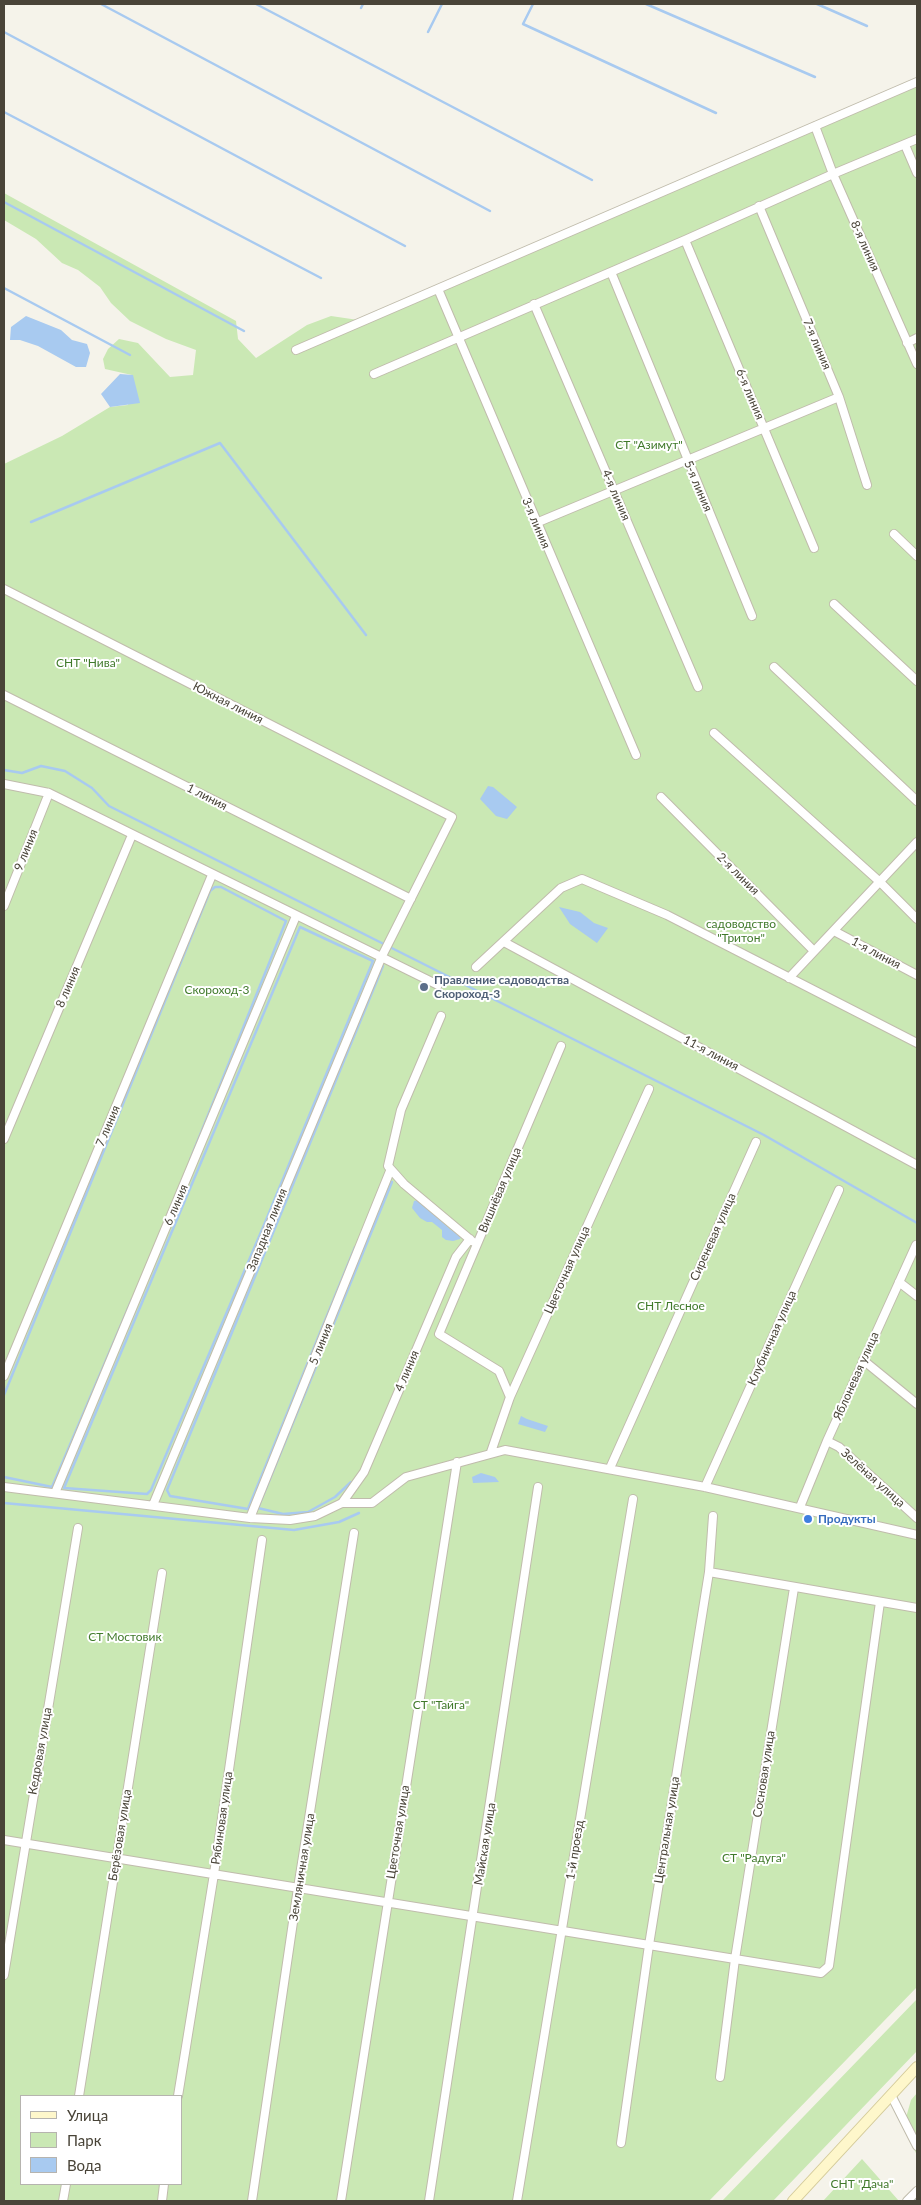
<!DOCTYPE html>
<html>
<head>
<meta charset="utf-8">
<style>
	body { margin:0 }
	#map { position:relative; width:921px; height:2205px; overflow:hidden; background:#f5f3ea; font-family:Lato,sans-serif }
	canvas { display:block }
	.frame { position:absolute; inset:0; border:5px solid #494438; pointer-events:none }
	.legend { position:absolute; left:20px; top:2095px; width:162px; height:90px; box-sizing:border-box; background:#fff; border:1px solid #b6b4af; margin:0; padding:6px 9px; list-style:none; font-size:15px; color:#494438 }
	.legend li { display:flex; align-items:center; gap:10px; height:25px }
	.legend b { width:25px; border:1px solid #b6b4af }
</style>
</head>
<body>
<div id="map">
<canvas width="921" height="2205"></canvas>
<div class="frame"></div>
<ul class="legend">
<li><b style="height:6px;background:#fef7cb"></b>Улица</li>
<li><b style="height:14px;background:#cae8b4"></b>Парк</li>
<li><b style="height:14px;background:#a8caf0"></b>Вода</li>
</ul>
</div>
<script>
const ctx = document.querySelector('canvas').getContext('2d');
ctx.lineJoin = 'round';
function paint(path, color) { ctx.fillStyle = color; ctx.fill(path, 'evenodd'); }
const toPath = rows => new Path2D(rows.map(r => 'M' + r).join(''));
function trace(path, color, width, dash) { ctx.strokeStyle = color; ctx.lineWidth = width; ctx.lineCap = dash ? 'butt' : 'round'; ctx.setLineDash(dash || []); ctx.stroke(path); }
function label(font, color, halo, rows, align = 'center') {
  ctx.font = font + ' Lato,sans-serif'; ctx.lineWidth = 4; ctx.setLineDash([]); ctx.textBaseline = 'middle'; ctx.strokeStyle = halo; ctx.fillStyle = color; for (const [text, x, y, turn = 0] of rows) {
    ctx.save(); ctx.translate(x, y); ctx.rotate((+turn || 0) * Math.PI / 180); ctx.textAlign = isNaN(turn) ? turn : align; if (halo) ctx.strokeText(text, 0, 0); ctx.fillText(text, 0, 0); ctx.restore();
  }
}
const green = toPath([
	[917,82,917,1987,709,2201,4,2201,4,464,62,436,110,407,128,405,132,375,105,369,103,359,108,349,119,339,138,343,170,377,193,375,196,350,166,339,130,321,111,303,100,287,78,270,62,263,36,239,4,220,4,193,236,321,238,339,256,358,307,325,331,316,365,321],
	[21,2096,181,2096,181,2184,21,2184],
	[917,1999,917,2051,773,2201,722,2201],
	[917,2093,917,2155,903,2128,911,2100],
	[862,2159,899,2201,823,2201]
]);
const water = toPath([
	[26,316,61,330,72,340,87,344,90,353,86,367,76,367,38,346,20,340,10,340,11,327],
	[120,374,133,375,140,403,110,407,101,394],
	[488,786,493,787,517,807,507,819,496,816,480,799],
	[559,907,580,912,594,923,608,928,597,943,570,924],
	[418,1200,451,1230,458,1233,461,1236,460,1239,453,1241,446,1240,442,1237,442,1230,432,1222,427,1222,420,1218,412,1208,414,1201],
	[521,1416,527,1419,548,1426,545,1432,518,1424],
	[481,1473,495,1477,499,1482,473,1483,472,1477]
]);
const stream = toPath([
	[101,4,490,211],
	[256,4,592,180],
	[533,4,523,24,716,113],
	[646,4,815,77],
	[817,4,867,26],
	[361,8,363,4],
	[4,32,405,246],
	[428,32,442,4],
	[4,112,321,278],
	[4,202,244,331],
	[4,288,130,355],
	[31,522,220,443,366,635],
	[4,770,22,773,41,766,65,771,92,788,109,806,764,1135,917,1223],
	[300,927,373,961,264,1225,151,1490,147,1494,64,1488,300,927],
	[355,1247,248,1509,170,1496,167,1490,383,966],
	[4,1395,210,891,215,887,221,887,286,921,190,1160],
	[4,1477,52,1487,132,1299],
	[351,1482,335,1497,308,1512,283,1514,258,1508,392,1182],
	[4,1503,294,1530,339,1522,359,1513],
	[914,2201,917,2198]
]);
const street = toPath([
	[815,126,833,174,917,364],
	[905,145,917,173],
	[759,206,839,397,867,485],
	[685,240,814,548],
	[611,272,752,616],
	[438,289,636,755],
	[534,304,698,687],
	[907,343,917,338],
	[296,350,917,82],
	[374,374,685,240,833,174,917,139],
	[536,523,839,397],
	[894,534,917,556],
	[4,589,452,817,382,956,153,1505],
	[834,604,917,681],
	[774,667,917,801],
	[4,695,411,899],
	[714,733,880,882,917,919],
	[4,784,49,793,438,985],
	[661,797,814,951],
	[4,906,49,793],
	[834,931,917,975],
	[504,942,917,1165],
	[476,967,561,888,582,879,667,915,917,1043],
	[789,978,917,842],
	[441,1016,401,1110,388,1166,404,1184,472,1241],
	[4,1139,132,835],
	[899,1282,917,1296],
	[863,1360,917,1404],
	[4,1376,212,875],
	[510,1397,499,1371,439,1334,561,1046],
	[827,1441,839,1447,917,1518],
	[491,1452,510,1397,649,1089],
	[610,1468,756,1142],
	[4,1487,250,1518,290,1520,315,1516,342,1503,372,1503,406,1477,505,1450,705,1487,917,1535],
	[705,1487,839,1190],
	[55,1493,296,916],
	[342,1503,364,1472,456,1257,470,1239],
	[800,1507,827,1441,916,1245],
	[250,1518,390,1171],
	[709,1572,917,1608],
	[4,1840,821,1973,829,1966,880,1602],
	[4,1975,78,1528],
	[720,2077,735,1959,794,1588],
	[891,2095,917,2146],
	[79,2096,162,1573],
	[178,2096,214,1874,262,1540],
	[621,2143,649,1945,709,1572,713,1516],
	[63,2201,66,2184],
	[162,2201,164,2184],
	[252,2201,298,1888,354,1533],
	[341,2201,457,1462],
	[429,2201,538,1487],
	[517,2201,633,1499],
	[907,2201,917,2191]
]);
const secondary = toPath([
	[793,2201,917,2067]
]);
const markers = [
	[424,987,5,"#5c6f8a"],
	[808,1519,5,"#3f7fe0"]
];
const streetNames = [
	["8-я линия",865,246,66],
	["7-я линия",817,344,67],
	["6-я линия",750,394,67],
	["5-я линия",698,486,67],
	["4-я линия",616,495,67],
	["3-я линия",536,523,67],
	["Южная линия",228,703,27],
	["1 линия",207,797,27],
	["9 линия",26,850,-68],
	["2-я линия",738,874,45],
	["1-я линия",876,953,28],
	["8 линия",68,987,-67],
	["11-я линия",711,1053,28],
	["7 линия",108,1126,-67],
	["Вишнёвая улица",500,1190,-67],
	["6 линия",176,1205,-67],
	["Западная линия",267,1230,-68],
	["Сиреневая улица",713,1237,-66],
	["Цветочная улица",567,1270,-66],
	["Клубничная улица",772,1338,-66],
	["5 линия",321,1344,-68],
	["4 линия",407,1371,-67],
	["Яблоневая улица",856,1376,-66],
	["Зелёная улица",873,1478,42],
	["Кедровая улица",40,1751,-80],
	["Сосновая улица",764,1774,-81],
	["Рябиновая улица",222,1818,-82],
	["Центральная улица",667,1830,-81],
	["Цветочная улица",398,1832,-81],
	["Берёзовая улица",120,1835,-81],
	["Майская улица",485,1844,-81],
	["1-й проезд",575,1850,-81],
	["Земляничная улица",302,1867,-81]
];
const parkNames = [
	["СТ \"Азимут\"",649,445],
	["СНТ \"Нива\"",88,663],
	["садоводство",741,924],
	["\"Тритон\"",741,938],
	["Скороход-3",217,990],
	["СНТ Лесное",671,1306],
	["СТ Мостовик",125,1637],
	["СТ \"Тайга\"",441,1705],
	["СТ \"Радуга\"",754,1858],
	["СНТ \"Дача\"",862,2184]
];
const serviceNames = [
	["Правление садоводства",434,980],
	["Скороход-3",434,994]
];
const shopNames = [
	["Продукты",818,1519]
];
paint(green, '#cae8b4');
paint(water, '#a8caf0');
trace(stream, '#a8caf0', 2.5);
trace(street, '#c0bcac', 10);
trace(secondary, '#d4cb9a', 12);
trace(street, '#fff', 8);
trace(secondary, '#fef7cb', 10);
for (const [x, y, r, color] of markers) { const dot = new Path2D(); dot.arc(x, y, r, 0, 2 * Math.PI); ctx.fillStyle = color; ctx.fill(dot); trace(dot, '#fff', 2); }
label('12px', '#494438', '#fff', streetNames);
label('12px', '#407a2b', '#fff', parkNames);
label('bold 12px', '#4e5e75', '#fff', serviceNames, 'left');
label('bold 12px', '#366cbe', '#fff', shopNames, 'left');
</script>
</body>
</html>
